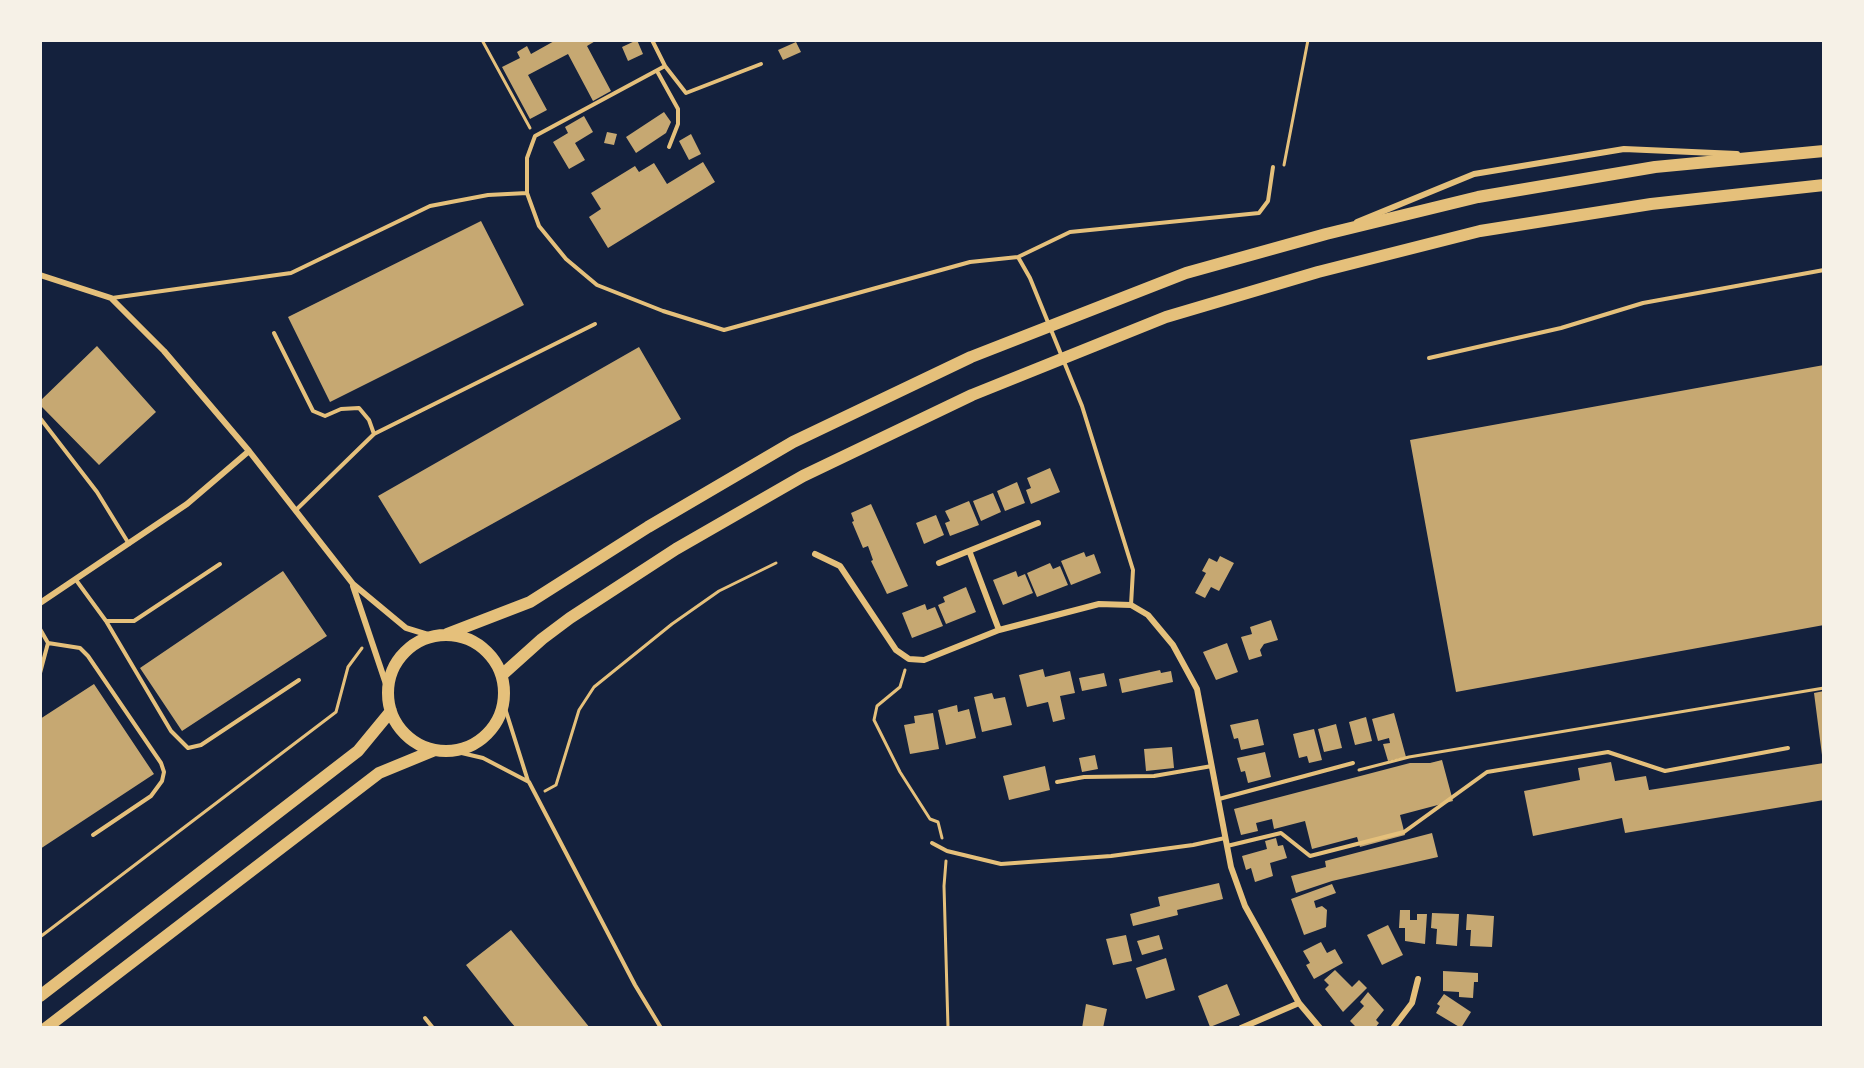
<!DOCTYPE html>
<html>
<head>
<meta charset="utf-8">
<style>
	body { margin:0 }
	#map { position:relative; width:1864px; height:1068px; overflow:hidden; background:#14213d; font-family:"Open Sans",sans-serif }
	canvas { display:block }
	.frame { position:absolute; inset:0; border:42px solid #f6f1e7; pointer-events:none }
</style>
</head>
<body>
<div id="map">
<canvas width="1864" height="1068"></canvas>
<div class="frame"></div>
</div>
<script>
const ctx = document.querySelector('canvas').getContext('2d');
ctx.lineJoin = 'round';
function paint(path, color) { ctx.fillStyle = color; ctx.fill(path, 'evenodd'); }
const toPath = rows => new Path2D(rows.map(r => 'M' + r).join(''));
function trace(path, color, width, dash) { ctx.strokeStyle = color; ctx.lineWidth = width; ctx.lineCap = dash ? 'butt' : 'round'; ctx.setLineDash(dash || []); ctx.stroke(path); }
const building = toPath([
	[556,40,597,40,587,46,611,91,593,101,568,54,528,75,547,110,530,119,502,67,520,58,517,52,527,46,531,54],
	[637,40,643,54,628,61,622,47],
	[796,42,801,52,783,60,778,50],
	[664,112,671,122,666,133,636,153,626,137],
	[584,116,593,132,575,143,585,160,569,169,553,142,568,133,565,127],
	[607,132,617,134,614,145,604,143],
	[691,134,701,154,689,160,679,141],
	[703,162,715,182,608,248,589,217,601,209,591,193,635,166,639,172,654,163,667,184],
	[481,221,524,305,330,402,288,317],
	[97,346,156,412,99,465,40,405,40,401],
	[639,347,681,419,420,564,378,496],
	[1824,365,1824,625,1456,692,1410,440],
	[1050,468,1060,492,1031,504,1026,490,1031,488,1027,478],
	[1017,482,1025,503,1005,511,997,491],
	[993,493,1001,512,981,521,973,501],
	[969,501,979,525,950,536,945,523,950,521,945,511],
	[871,504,908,586,887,594,871,561,873,560,868,546,863,548,852,522,854,521,851,513],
	[936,515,944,535,924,544,916,523],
	[1084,552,1086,557,1094,554,1101,573,1071,585,1061,561],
	[1220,556,1234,563,1219,591,1211,587,1205,598,1195,593,1206,573,1202,571,1209,558,1217,562],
	[1050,563,1053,569,1060,566,1068,585,1037,597,1027,573],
	[283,571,327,636,182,731,140,668],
	[1016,571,1018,577,1025,574,1033,593,1003,605,993,580],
	[966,587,976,612,946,624,938,605,945,602,943,597],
	[925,604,927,610,935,607,943,626,912,638,902,613],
	[1271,620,1278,640,1264,644,1260,650,1262,656,1249,660,1241,637,1252,634,1250,627],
	[1227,643,1238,672,1216,680,1203,652],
	[1043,669,1045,677,1070,671,1075,693,1060,696,1065,719,1053,722,1048,702,1027,707,1019,675],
	[1160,670,1161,673,1171,671,1173,682,1122,693,1119,679],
	[1104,673,1107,686,1082,691,1079,678],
	[94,684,154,774,40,849,40,719],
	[1824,691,1824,755,1822,755,1814,693],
	[992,693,994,699,1005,697,1012,725,982,732,974,697],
	[957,705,958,712,969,709,976,738,946,745,938,710],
	[933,713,939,749,910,754,904,725,915,723,914,716],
	[1394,713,1406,757,1388,761,1383,744,1390,743,1389,738,1378,741,1372,719],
	[1366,717,1372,741,1355,745,1349,722],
	[1258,719,1264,745,1241,750,1238,738,1234,739,1230,725],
	[1336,724,1342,748,1324,752,1318,729],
	[1314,729,1322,760,1309,763,1307,756,1299,758,1293,734],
	[1172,747,1174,768,1146,771,1144,749],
	[1265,752,1271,777,1248,783,1245,771,1241,772,1237,758],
	[1095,755,1098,769,1082,772,1079,758],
	[1442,760,1453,801,1400,815,1405,835,1360,847,1357,837,1312,849,1305,821,1274,829,1272,819,1256,823,1258,831,1241,835,1234,809,1410,763,1430,763],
	[1611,762,1615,781,1646,776,1649,790,1824,763,1824,800,1625,833,1622,818,1533,836,1524,791,1580,780,1578,768],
	[1045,766,1050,790,1009,800,1003,776],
	[1432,833,1438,857,1332,881,1296,893,1291,876,1326,867,1325,861],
	[1276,838,1278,846,1283,845,1287,858,1270,863,1273,876,1255,882,1251,868,1246,870,1242,856,1267,849,1265,841],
	[1219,883,1223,899,1177,910,1178,915,1133,926,1130,914,1160,906,1158,897],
	[1332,884,1336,893,1314,901,1316,908,1322,906,1327,910,1326,927,1304,935,1291,899],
	[1400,910,1410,910,1410,920,1417,920,1417,914,1427,914,1425,944,1405,941,1405,928,1399,928],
	[1432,913,1459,914,1457,946,1436,944,1437,929,1431,928],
	[1467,914,1494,916,1492,947,1470,946,1471,930,1466,930],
	[1388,925,1403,955,1382,965,1367,935],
	[511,930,590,1028,516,1028,510,1021,466,965],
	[1126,935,1132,961,1113,965,1106,939],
	[1159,935,1163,949,1142,955,1137,941],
	[1321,942,1327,953,1335,949,1343,963,1314,979,1306,965,1310,963,1303,951],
	[1166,958,1175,990,1146,999,1136,968],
	[1335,970,1352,987,1359,980,1367,988,1343,1012,1325,989,1329,985,1324,980],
	[1443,971,1478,973,1478,982,1474,982,1473,998,1459,997,1459,992,1443,991],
	[1227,984,1240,1015,1210,1027,1198,996],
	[1368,992,1384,1010,1376,1020,1379,1023,1375,1028,1357,1028,1350,1021,1364,1006,1360,1002],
	[1444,994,1471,1012,1461,1028,1436,1013,1440,1006,1437,1004],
	[1086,1004,1107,1009,1103,1028,1082,1028]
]);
const path = toPath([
	[482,40,530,128],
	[1284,165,1308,40],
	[905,670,900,687,877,706,874,720,900,772,930,819,938,822,942,838],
	[1359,770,1409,757,1824,688],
	[545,791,556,785,579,710,594,687,672,624,719,591,776,563],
	[946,861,944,886,948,1028],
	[40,937,336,712,348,667,362,648]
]);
const service = toPath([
	[665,66,686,93,761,64],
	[657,71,678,109,678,124,669,147],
	[527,193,527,158,535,136,665,66,652,40],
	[1018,257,1070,232,1259,213,1268,201,1273,167],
	[112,298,291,273,430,206,488,195,527,193,539,226,566,259,597,285,663,311,724,330,970,262,1018,257,1030,278,1082,406,1133,570,1131,605],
	[274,333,313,411,325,416,341,409,359,408,369,420,374,434],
	[1429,358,1561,328,1643,303,1824,270],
	[40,418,97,492,129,544],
	[297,509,374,434,595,324],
	[76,580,106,621,171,731,188,748,201,745,299,680],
	[106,621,134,621,220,564],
	[40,629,48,643,80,648,88,656,161,763,164,772,162,781,151,796,93,835],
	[40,673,48,643],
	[504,705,528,781],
	[453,751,483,758,529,782,635,985,661,1028],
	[1057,782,1084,777,1154,776,1212,766],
	[1219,799,1353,763],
	[932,843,947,851,1001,864,1111,856,1193,845,1225,838],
	[1227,846,1281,833,1310,856,1404,832,1487,772,1608,752,1665,771,1788,748],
	[425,1018,433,1028]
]);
const minor = toPath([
	[1357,222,1474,174,1624,149,1737,154],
	[40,275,111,298,164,351,249,451,353,584,406,628,432,636],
	[970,553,999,630],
	[815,554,840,566,896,650,909,659,924,660,999,630,1099,604,1131,605,1148,615,1173,645,1197,689,1231,867,1245,906,1299,1003,1320,1028],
	[939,563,1038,523],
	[353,586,388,690],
	[40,603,187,504,249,451],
	[1241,1028,1299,1003],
	[1393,1028,1412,1003,1418,979]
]);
const trunk = toPath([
	[447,634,530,602,648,527,793,442,971,357,1186,273,1326,234,1478,197,1655,167,1824,151],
	'388 693a58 58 0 1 1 116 0a58 58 0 1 1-116 0Z',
	[503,674,542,639,570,618,676,549,803,476,972,395,1166,317,1318,272,1480,231,1651,204,1824,185],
	[40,996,358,751,391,711],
	[46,1028,379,773,435,750]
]);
paint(building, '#c6a872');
trace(path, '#e5c07b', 3);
trace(service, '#e5c07b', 4);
trace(minor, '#e5c07b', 6);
trace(trunk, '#e5c07b', 12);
</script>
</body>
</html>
